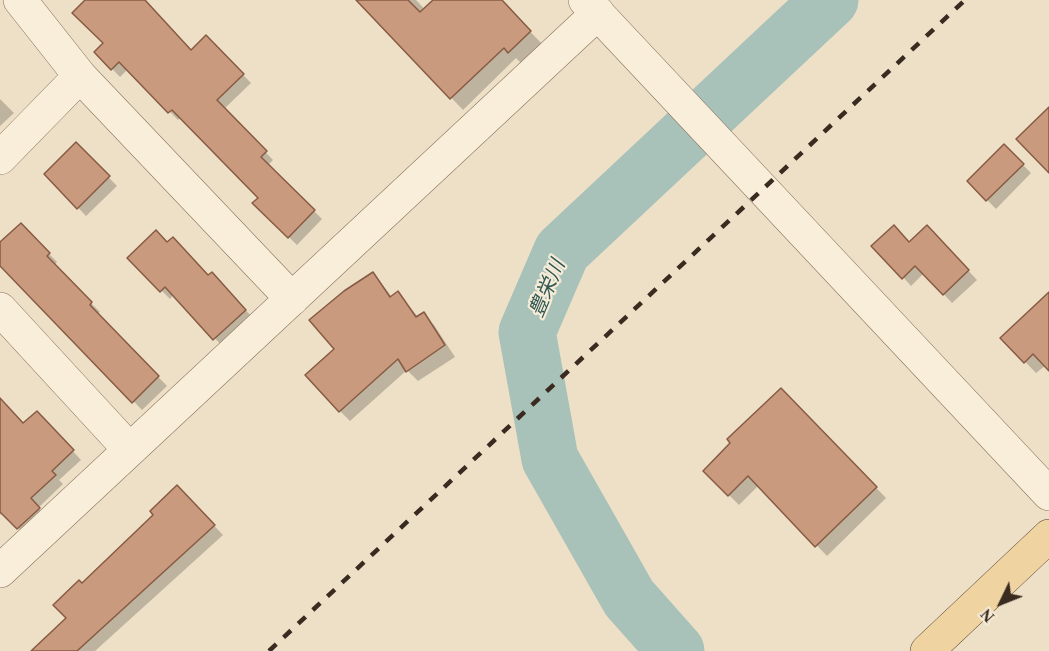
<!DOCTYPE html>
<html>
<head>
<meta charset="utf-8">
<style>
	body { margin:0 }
	#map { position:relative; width:1049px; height:651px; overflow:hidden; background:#ede0c7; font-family:Georgia,serif }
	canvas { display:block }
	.north { position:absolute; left:971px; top:573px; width:60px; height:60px; -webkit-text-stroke:4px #f5ebd6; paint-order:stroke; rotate:227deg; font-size:16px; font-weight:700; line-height:24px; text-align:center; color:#392b20 }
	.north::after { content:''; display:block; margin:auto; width:21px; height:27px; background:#392b20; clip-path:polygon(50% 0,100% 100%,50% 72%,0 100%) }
</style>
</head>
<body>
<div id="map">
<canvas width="1049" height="651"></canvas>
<div class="north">N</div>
</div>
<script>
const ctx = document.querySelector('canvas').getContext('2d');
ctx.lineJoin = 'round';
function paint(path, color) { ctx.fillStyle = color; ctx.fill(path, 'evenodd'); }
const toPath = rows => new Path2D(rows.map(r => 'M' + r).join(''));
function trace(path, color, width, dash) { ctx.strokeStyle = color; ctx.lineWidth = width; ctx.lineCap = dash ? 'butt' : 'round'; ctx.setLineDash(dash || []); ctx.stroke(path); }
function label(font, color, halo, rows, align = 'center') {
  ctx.font = font + ' Georgia,"Noto Sans JP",serif'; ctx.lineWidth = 4.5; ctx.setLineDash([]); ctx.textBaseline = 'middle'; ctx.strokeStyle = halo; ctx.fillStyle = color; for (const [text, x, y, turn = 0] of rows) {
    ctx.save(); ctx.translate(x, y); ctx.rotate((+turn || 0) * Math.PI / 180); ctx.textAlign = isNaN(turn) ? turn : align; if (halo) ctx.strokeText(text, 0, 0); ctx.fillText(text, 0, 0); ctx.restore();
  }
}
const shadow = toPath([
	[87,0,143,0,191,51,206,37,251,83,224,109,273,160,268,165,322,219,297,245,254,203,260,198,181,117,178,120,128,69,120,77,96,52,105,44],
	[358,0,416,0,443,29,474,0,500,0,542,44,521,63,516,58,463,110],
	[0,99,14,113,0,126],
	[76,144,117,186,86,216,46,174],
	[1004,146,1031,173,996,209,969,181],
	[21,225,57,262,54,266,100,312,97,314,167,386,142,410,0,264,0,244],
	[936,236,977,280,952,303,924,273,911,286,903,277,910,244],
	[167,244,208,277,220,283,254,319,223,347,174,294,170,299,129,258],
	[373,273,392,297,398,293,419,318,423,314,434,325,455,357,418,381,407,370,350,421,340,411,336,349],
	[1049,294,1049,369,1046,365,1036,373,1002,338],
	[781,390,886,498,827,556,759,485,739,505,705,471],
	[0,400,24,425,45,421,81,460,59,480,63,484,38,508,47,517,26,536,3,513,0,515],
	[177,487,223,535,95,651,33,651,68,619,82,585,155,515]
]);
const river = toPath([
	[676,651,629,598,550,459,527,332,562,251,830,0]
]);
const building = toPath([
	[85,0,145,0,191,50,206,35,244,74,217,100,267,151,261,157,315,210,288,238,252,203,258,198,172,110,168,113,119,62,111,70,94,52,103,43,72,13,85,0],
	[356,0,408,0,420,12,433,0,502,0,531,31,508,53,504,48,450,99,356,0],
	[1049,107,1049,173,1016,139,1049,107],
	[76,142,110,176,77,209,44,174,76,142],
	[1004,144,1024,164,986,201,967,181,1004,144],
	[21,223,50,253,47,256,92,302,90,305,159,376,132,403,0,266,0,242,21,223],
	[894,225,909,242,927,225,969,270,943,295,915,266,902,279,871,246,894,225],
	[156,230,167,242,173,237,208,275,212,272,246,310,213,340,165,287,160,292,127,258,156,230],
	[373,272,390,297,398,291,416,317,424,312,445,345,406,372,398,359,339,412,305,375,334,349,309,320,344,291,373,272],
	[1049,292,1049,371,1033,354,1024,363,1000,338,1049,292],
	[781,388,877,487,815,547,748,476,728,496,703,471,730,443,727,439,781,388],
	[0,398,23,423,37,411,74,450,52,471,56,475,31,498,40,508,17,529,0,512,0,398],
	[177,485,215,525,77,651,31,651,66,618,53,605,79,580,82,583,153,515,150,511,177,485]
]);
const minor = toPath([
	[20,0,80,76,292,299],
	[585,0,1049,494],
	[0,158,80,76],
	[0,309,129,449],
	[0,571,598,13]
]);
const major = toPath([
	[927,651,1049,536]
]);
const rail = toPath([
	[269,651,965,0]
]);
const waterNames = [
	["豊栄川",546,288,-67]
];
paint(shadow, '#0003');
trace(river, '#a8c1b9', 57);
paint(building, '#ca9a7e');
trace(building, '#875b43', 1.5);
trace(minor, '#88725d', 34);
trace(major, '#574131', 34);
trace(minor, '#f8eeda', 33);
trace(major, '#efd3a1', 33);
trace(rail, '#392b20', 4.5, [10, 10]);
label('italic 20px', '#305854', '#f5ebd6', waterNames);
</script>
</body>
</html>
